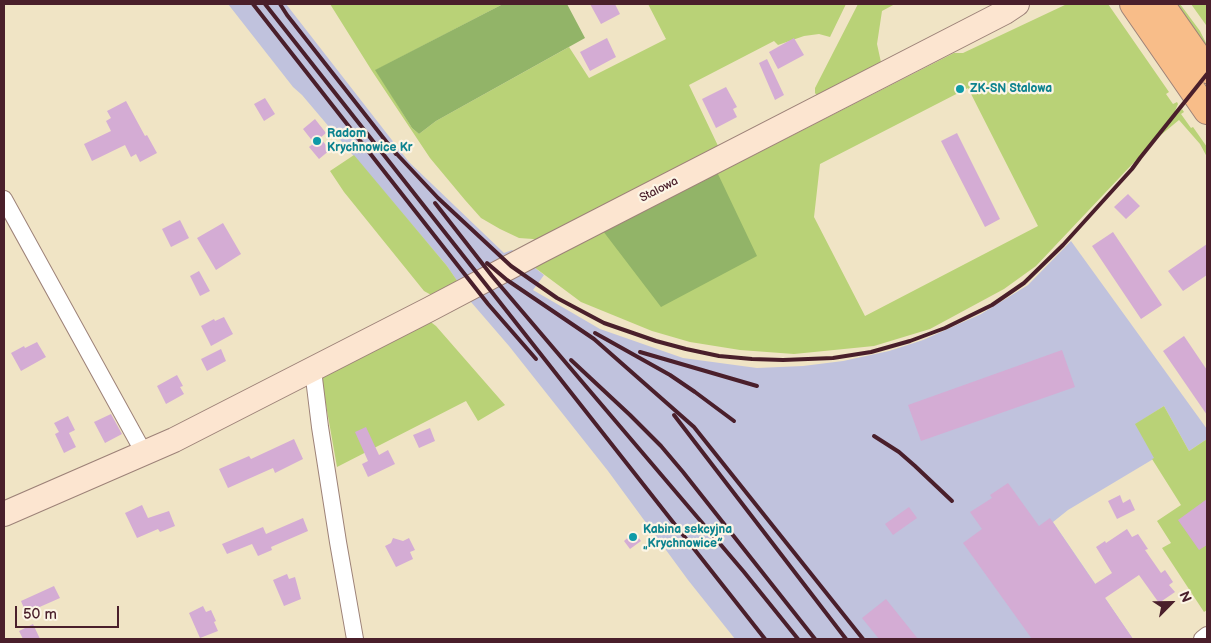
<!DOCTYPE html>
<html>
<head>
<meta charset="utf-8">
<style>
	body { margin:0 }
	#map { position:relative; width:1211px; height:643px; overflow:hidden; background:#f0e4c5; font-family:"Balsamiq Sans",sans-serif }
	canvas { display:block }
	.frame { position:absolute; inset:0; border:5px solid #4a1f2b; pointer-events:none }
	.north { position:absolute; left:1146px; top:578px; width:50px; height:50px; -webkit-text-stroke:4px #fcf5e5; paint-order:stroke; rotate:67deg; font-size:14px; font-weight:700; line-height:20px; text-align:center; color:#4a1f2b }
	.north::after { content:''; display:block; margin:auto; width:18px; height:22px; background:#4a1f2b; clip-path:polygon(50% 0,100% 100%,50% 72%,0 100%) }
	.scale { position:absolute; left:15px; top:606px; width:104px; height:22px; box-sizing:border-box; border:2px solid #4a1f2b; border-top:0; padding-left:6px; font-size:15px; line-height:18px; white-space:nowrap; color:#4a1f2b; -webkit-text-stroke:4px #fcf5e5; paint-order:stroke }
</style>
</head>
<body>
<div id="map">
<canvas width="1211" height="643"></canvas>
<div class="frame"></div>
<div class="north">N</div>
<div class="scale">50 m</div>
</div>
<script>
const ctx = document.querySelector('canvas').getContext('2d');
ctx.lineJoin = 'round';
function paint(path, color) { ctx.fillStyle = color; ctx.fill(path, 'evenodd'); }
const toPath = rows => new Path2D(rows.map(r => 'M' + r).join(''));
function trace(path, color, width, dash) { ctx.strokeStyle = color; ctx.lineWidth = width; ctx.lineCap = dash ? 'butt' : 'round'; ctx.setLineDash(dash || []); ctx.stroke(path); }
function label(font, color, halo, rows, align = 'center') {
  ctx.font = font + ' "Balsamiq Sans",sans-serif'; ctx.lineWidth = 4.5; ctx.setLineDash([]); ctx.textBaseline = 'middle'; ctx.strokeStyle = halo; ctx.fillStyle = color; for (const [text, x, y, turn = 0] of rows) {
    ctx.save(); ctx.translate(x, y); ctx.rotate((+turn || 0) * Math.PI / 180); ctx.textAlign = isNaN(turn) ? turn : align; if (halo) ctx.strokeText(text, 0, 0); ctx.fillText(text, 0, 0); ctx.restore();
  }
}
const industrial = toPath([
	[228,4,286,4,409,162,504,253,512,250,544,275,533,290,600,329,683,358,757,368,803,366,843,361,889,351,923,340,981,314,1028,285,1071,241,1207,429,1207,439,1189,451,1164,406,1136,424,1155,458,1068,510,1053,522,1133,639,735,639,688,580,608,471,509,346,471,302,447,266,302,95,293,87]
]);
const green = toPath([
	[330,4,503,4,376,70,412,128,419,134,436,121,569,47,589,78,666,39,648,4,846,4,830,37,819,34,804,36,778,45,774,41,689,85,720,150,547,240,519,238,500,229,481,218,465,200,430,158,372,71],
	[858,4,895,4,882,11,877,44,882,67,819,98,815,93,815,88],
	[1067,4,1108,4,1169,92,1166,94,1173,104,1177,102,1178,104,1175,111,1177,114,1182,109,1184,112,1181,114,1191,128,1193,127,1207,147,1207,157,1200,144,1179,120,1156,139,1036,266,1004,289,930,329,874,346,794,354,740,350,690,342,652,331,581,302,534,267,954,53,963,53],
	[968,88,1038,226,865,316,814,217,820,164],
	[1176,4,1180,4,1200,31,1207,45,1207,50],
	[1191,4,1207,4,1207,28,1206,25],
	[354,155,447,266,460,285,433,296,424,291,344,192,330,171],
	[423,322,432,323,436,326,505,405,478,421,466,401,337,467,323,388,323,378,326,371],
	[1164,406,1189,451,1207,439,1207,610,1204,612,1162,548,1171,543,1157,521,1181,505,1152,459,1154,458,1135,424]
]);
const forest = toPath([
	[503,4,567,4,585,38,436,121,419,134,412,128,375,70],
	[717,172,757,256,661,307,603,231]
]);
const building = toPath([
	[590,4,615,4,620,14,601,24],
	[607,38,616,57,590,71,580,52],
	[794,38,804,55,778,69,769,52],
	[767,59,784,95,775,100,759,63],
	[726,87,737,107,733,109,737,117,716,128,702,99],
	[265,98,275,114,264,121,254,104],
	[126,101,145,136,147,135,157,153,140,162,136,154,131,157,125,145,92,161,84,144,111,131,106,121,111,118,107,111],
	[315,119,326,133,320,138,330,150,319,159,309,147,314,143,303,129],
	[957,133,1000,219,985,227,941,141],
	[1128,194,1140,206,1126,219,1114,207],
	[180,220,189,238,171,247,162,229],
	[223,223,241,254,216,270,197,238],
	[1113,232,1162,305,1141,319,1092,246],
	[1207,244,1207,275,1183,291,1168,271],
	[199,271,210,291,200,296,190,276],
	[224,317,233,334,211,346,201,326,214,319,215,321],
	[1184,336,1207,370,1207,415,1163,351],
	[37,342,46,357,21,371,11,353,24,346,25,348],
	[221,349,226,361,207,371,201,359],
	[1062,350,1075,387,921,441,908,405],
	[177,375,183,386,180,387,184,394,166,404,157,386],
	[111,414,122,434,105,443,94,422],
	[68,416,75,430,69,433,76,447,64,453,55,434,59,432,54,423],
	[366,427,379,455,388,450,395,464,368,477,362,464,368,461,355,432],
	[430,428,435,441,419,448,413,435],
	[294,439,303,459,275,473,273,468,228,488,219,469,249,456,251,459],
	[1008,483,1039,526,1050,518,1095,584,1112,573,1096,547,1105,541,1106,543,1127,529,1132,537,1138,534,1148,549,1145,550,1161,573,1165,570,1173,582,1169,585,1175,592,1159,603,1139,575,1105,598,1133,639,1032,639,963,543,982,529,970,512,992,498,990,495],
	[1120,495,1123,503,1130,499,1135,510,1117,519,1108,501],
	[1207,499,1207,545,1199,550,1178,520],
	[142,505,148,518,169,511,175,526,160,532,158,529,137,538,125,513],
	[909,507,917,518,893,535,885,524],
	[303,518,308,531,271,547,272,550,258,556,252,544,227,554,222,544,263,527,266,534],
	[634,532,641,541,630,549,624,541],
	[393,538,403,541,409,538,415,550,410,552,413,559,396,567,385,546,391,543],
	[287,574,289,579,295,577,301,599,284,606,273,580],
	[54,586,60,598,26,613,21,601],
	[886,599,918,639,879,639,862,618],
	[203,606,206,612,211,610,216,621,214,622,218,631,200,638,189,613],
	[33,624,40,639,23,639,19,631]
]);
const street = toPath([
	[4,199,144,453],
	[313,370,320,427,338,542,355,639],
	[1202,639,1207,635]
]);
const secondary = toPath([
	[4,514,174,440,430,309,540,251,1005,12,1017,4]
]);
const primary = toPath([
	[1133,4,1207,111],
	[1161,4,1207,70]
]);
const rail = toPath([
	[253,4,488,304,536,359],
	[265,4,765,639],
	[280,4,287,15,396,154],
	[393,150,438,198,511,266,557,298,604,323,656,341,686,349,719,356,752,359,783,360,833,358,871,352,910,341,945,328,992,305,1024,283,1063,245,1132,169,1140,158,1207,74],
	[435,203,492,276,744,572,798,639],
	[487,263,507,280,594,339,694,427,863,639],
	[595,333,670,375,695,392,734,421],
	[640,352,757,386],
	[571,360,630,415,661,446,683,472,815,639],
	[674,415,846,639],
	[874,436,899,452,915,466,952,501]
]);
const markers = [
	[960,89,5,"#0f9aa8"],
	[317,141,5,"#0f9aa8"],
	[633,537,5,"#0f9aa8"]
];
const cultureNames = [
	["ZK-SN Stalowa",970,89],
	["Radom",327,134],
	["Krychnowice Kr",327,148],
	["Kabina sekcyjna",643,530],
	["„Krychnowice”",643,544]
];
const streetNames = [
	["Stalowa",659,190,-27]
];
paint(industrial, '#c0c2dd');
paint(green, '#b9d277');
paint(forest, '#92b468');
paint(building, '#d4acd4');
trace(street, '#9d8278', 18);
trace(secondary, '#9d8278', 26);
trace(primary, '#9d8278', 28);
trace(street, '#fff', 16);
trace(secondary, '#fce5d0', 24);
trace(primary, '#f8bd89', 26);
trace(rail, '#4a1f2b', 4);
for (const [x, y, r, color] of markers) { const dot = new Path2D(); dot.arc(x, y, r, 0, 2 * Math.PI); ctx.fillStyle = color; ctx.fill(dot); trace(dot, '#fcf5e5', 2); }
label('bold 12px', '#0d838f', '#fcf5e5', cultureNames, 'left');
label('12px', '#4a1f2b', '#fcf5e5', streetNames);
</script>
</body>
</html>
